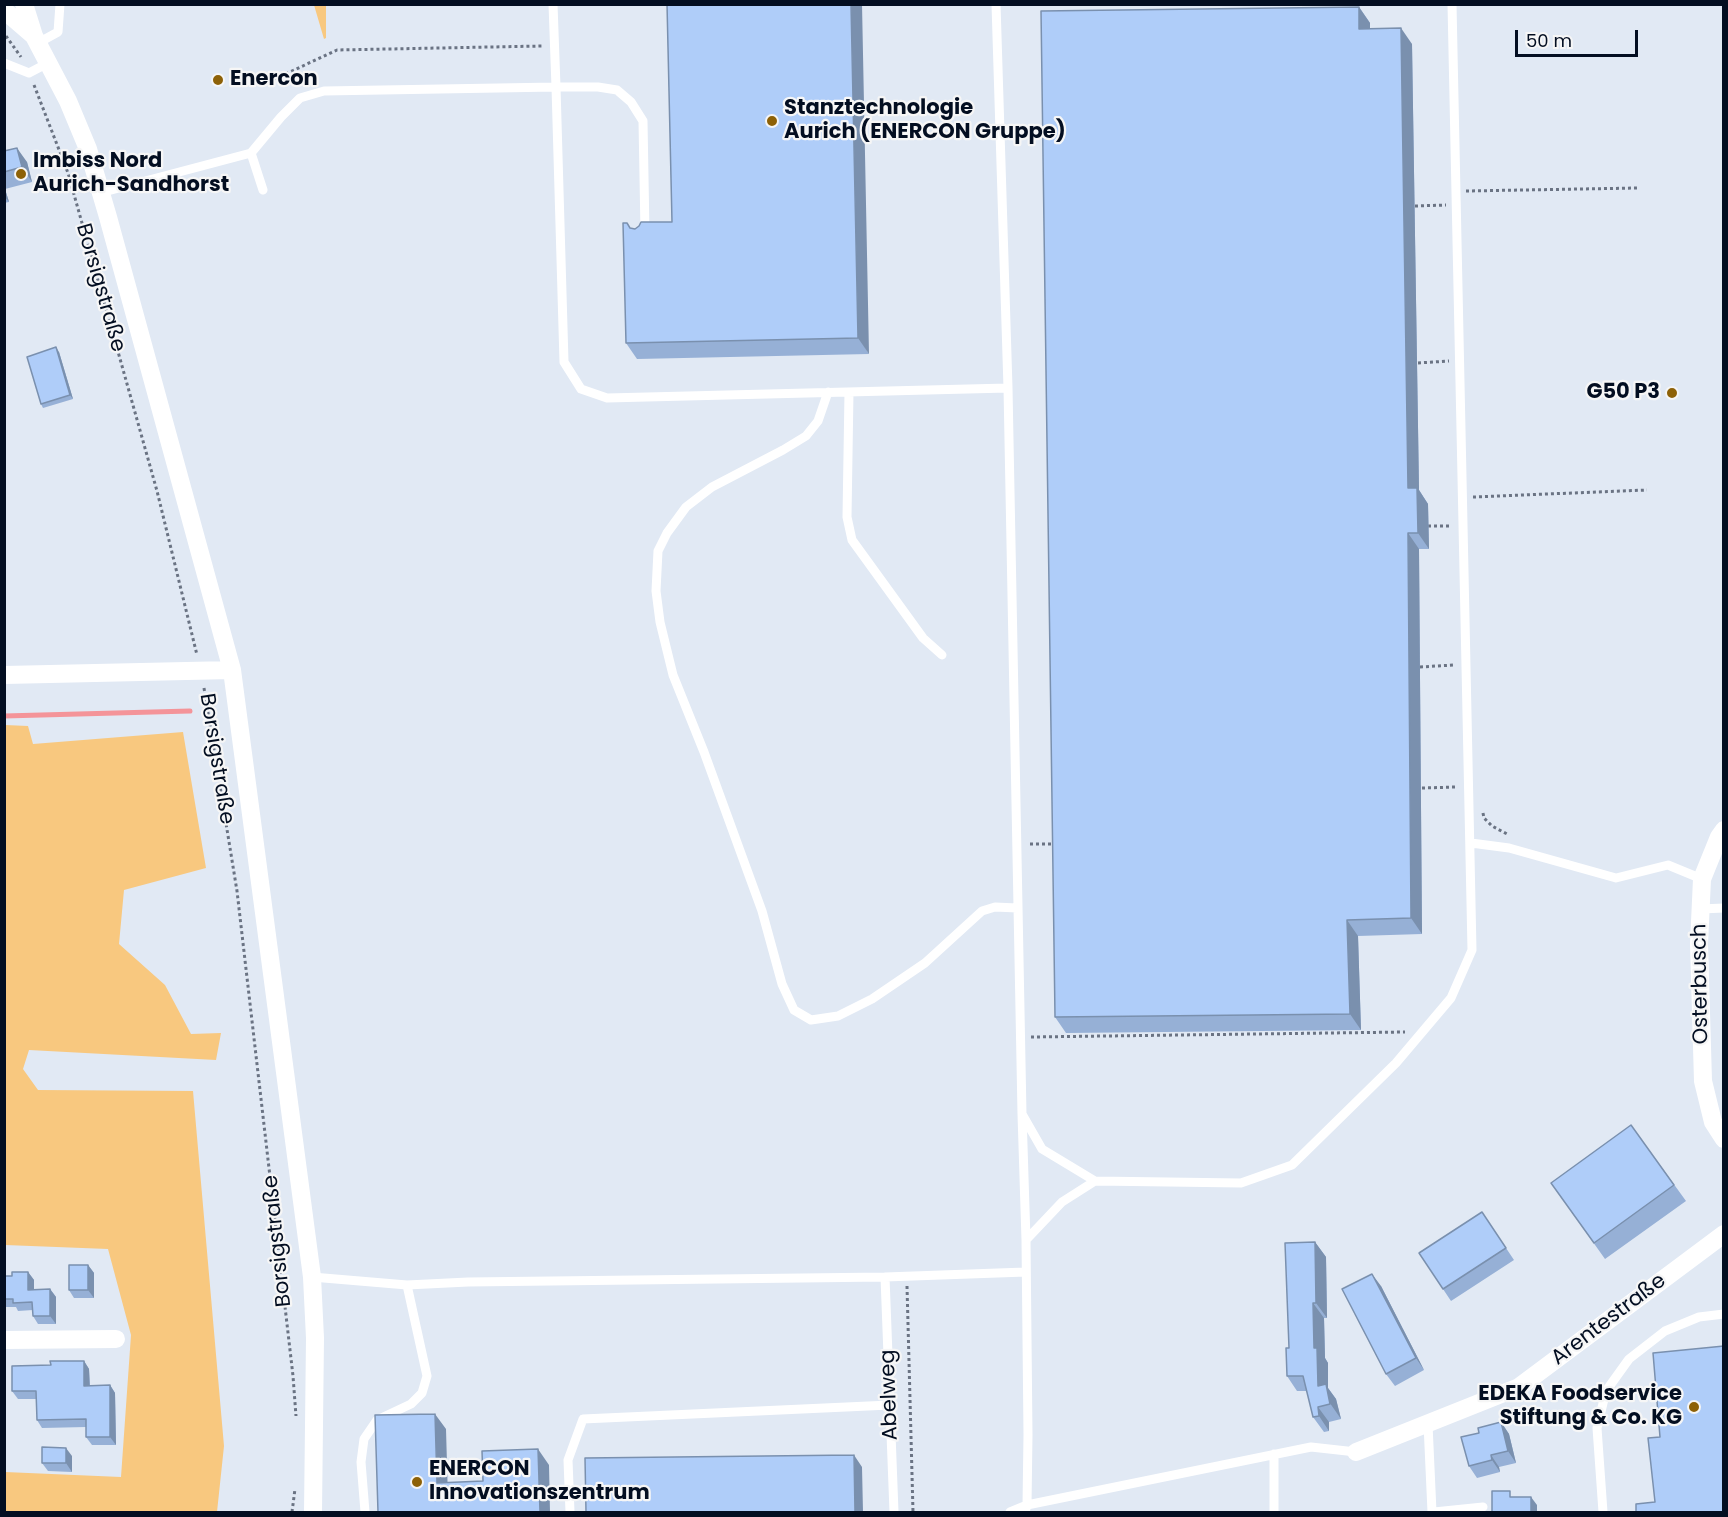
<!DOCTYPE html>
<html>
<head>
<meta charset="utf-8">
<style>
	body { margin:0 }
	#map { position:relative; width:1728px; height:1517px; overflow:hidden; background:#e1e9f4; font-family:Poppins,sans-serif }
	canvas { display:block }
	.frame { position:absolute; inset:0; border:6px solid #030e21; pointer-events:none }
	.scale { position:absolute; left:1515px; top:30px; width:123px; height:27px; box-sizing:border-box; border:3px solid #030e21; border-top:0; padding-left:8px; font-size:18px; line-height:21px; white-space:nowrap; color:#030e21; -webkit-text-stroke:4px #f6f6f6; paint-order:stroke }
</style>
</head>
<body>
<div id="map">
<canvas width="1728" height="1517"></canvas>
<div class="frame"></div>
<div class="scale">50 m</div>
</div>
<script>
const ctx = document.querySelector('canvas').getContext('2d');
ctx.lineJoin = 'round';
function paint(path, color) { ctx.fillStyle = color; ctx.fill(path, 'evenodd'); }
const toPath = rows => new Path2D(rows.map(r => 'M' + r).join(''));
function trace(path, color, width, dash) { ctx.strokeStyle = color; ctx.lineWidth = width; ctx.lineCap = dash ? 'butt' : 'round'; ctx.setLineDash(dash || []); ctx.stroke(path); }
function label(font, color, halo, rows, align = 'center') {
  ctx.font = font + ' Poppins,sans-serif'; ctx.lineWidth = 4.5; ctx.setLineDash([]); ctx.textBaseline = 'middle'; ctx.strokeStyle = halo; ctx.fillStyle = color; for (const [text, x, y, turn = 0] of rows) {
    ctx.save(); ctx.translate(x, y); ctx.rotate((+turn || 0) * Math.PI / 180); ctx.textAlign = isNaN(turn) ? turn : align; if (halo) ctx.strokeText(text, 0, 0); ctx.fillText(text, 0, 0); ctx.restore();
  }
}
const green = toPath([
	[314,5,326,5,326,38,324,39],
	[5,725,28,726,33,744,183,732,206,868,124,890,119,944,165,985,191,1034,221,1033,216,1060,29,1050,23,1069,38,1090,193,1091,224,1446,217,1512,5,1512,5,1472,121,1477,131,1335,108,1249,5,1245]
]);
const stream = toPath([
	[4,716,190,711]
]);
const path = toPath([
	[6,36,21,57],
	[264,84,337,50,542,46],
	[34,85,68,173,157,491,197,655],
	[1466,191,1638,188],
	[1415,206,1446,205],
	[1418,363,1449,361],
	[1473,497,1647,490],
	[1428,526,1451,526],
	[1420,667,1454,665],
	[204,688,237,891,293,1376,296,1416],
	[1422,788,1456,787],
	[1483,813,1484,818,1492,826,1509,835],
	[1030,844,1056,844],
	[1031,1037,1405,1032],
	[907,1286,913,1512],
	[292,1512,295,1489]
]);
const service = toPath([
	[553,4,556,87,598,87,617,90,631,102,643,121,645,233],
	[996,4,1008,388,1022,1114,1026,1240,1028,1435,1027,1505,1025,1512],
	[38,43,58,32,60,4],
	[4,63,29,73,48,63],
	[251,153,263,190],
	[100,193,251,153,281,117,300,98,324,91,556,87,564,362,581,389,607,398,1008,388],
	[828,392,818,421,806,436,783,450,712,487,686,507,667,533,658,551,656,591,660,622,673,675,704,752,762,911,782,984,794,1010,811,1020,838,1016,872,999,925,963,982,911,995,907,1017,908],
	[849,392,847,517,852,540,923,638,942,655],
	[1471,843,1509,848,1616,878,1668,865,1702,879],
	[1701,909,1724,908],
	[1022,1114,1042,1149,1095,1181,1241,1183,1292,1165,1396,1063,1451,998,1472,950,1452,4],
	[1026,1240,1062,1202,1095,1181],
	[312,1277,407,1285,468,1282,885,1277,1026,1272],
	[885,1277,894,1512],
	[1428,1424,1432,1512],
	[365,1512,361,1462,364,1439,377,1420,411,1404,422,1393,427,1376,407,1285],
	[570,1512,568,1460,583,1419,890,1405],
	[1010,1512,1027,1505,1311,1447,1356,1452],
	[1274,1512,1274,1454],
	[1434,1512,1483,1507],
	[1603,1512,1597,1428,1606,1391,1629,1359,1665,1331,1699,1317,1724,1314]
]);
const minor = toPath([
	[24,4,34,36,68,101,88,149,108,217,232,670,312,1277,315,1338,313,1512],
	[4,10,34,36],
	[4,675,232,670],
	[1724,830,1719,837,1702,879,1699,944,1703,1081,1713,1122,1724,1139],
	[4,1340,116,1339],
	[1356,1452,1519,1387,1724,1234]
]);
const wall = toPath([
	[667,4,869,354,637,359,626,343,631,228,635,229,672,222],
	[1359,7,1370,23,1370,28,1412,44,1419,490,1428,504,1429,549,1419,549,1422,934,1358,936,1361,1030,1066,1033,1055,1017],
	[4,151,27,162,32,182,5,189,9,202,4,203],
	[59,352,73,399,43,408,41,404],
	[1631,1125,1686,1201,1605,1259,1551,1183],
	[1482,1212,1514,1260,1451,1301,1443,1289],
	[1315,1242,1326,1257,1327,1318,1324,1318,1325,1358,1328,1363,1328,1388,1336,1399,1341,1419,1329,1422,1329,1431,1324,1432,1313,1417,1307,1391,1297,1391,1287,1376,1289,1348],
	[88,1265,94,1273,94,1298,74,1298,69,1290],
	[28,1272,34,1280,34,1290,50,1289,56,1297,56,1324,38,1324,33,1316,33,1310,18,1311,16,1307,4,1307,4,1276,12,1276],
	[1381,1286,1424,1370,1395,1386,1386,1374],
	[84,1361,89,1369,90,1385,110,1385,115,1393,116,1445,92,1445,86,1437,86,1427,42,1428,37,1420,36,1399,18,1399,12,1391,51,1365],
	[1501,1422,1509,1434,1516,1463,1499,1467,1500,1472,1477,1478,1469,1466],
	[72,1456,72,1472,48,1471,42,1463]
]);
const shadedWall = toPath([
	[851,4,862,4,869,354,858,338],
	[1359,7,1370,23,1370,45,1359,29],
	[1401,28,1412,44,1419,490,1428,504,1429,549,1418,533,1408,488],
	[17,148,27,162,32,182,22,167],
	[4,188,5,189,9,202,4,196],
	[56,347,59,352,73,399,70,395],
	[1408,533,1419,549,1422,934,1411,918],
	[1347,920,1358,936,1361,1030,1350,1014],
	[1315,1242,1326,1257,1327,1318,1316,1303],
	[88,1265,94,1273,94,1298,88,1290],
	[28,1272,34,1280,34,1298,28,1290],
	[1372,1274,1381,1286,1424,1370,1416,1358],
	[50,1289,56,1297,56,1324,50,1316],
	[1313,1303,1324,1318,1325,1358,1328,1363,1328,1388,1336,1399,1341,1419,1318,1386,1314,1348],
	[84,1361,89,1369,90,1394,84,1386],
	[110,1385,115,1393,116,1445,110,1437],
	[1318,1407,1329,1422,1329,1431,1319,1416],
	[435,1414,446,1429,448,1499,437,1483],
	[1501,1422,1509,1434,1516,1463,1508,1451],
	[66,1448,72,1456,72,1472,66,1463],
	[538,1449,549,1465,550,1512,540,1512],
	[854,1455,862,1467,863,1512,855,1512],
	[1491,1455,1499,1467,1500,1472,1492,1460],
	[1531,1497,1537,1505,1537,1512,1531,1512]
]);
const building = toPath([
	[667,4,851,4,858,338,626,343,623,223,627,223,630,228,635,229,639,226,641,222,672,222,667,4],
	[1359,7,1359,29,1401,28,1408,488,1417,488,1418,533,1408,533,1411,918,1347,920,1350,1014,1055,1017,1041,11,1359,7],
	[17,148,22,167,4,172,4,151,17,148],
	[56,347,70,395,41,404,27,357,56,347],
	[1631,1125,1674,1185,1594,1243,1551,1183,1631,1125],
	[1482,1212,1506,1248,1443,1289,1419,1253,1482,1212],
	[1315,1242,1316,1303,1313,1303,1314,1348,1317,1348,1318,1386,1326,1384,1330,1404,1318,1407,1319,1416,1313,1417,1303,1376,1287,1376,1286,1348,1289,1348,1285,1243,1315,1242],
	[69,1265,88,1265,88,1290,69,1290,69,1265],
	[12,1272,28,1272,28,1290,50,1289,50,1316,33,1316,32,1302,13,1303,13,1299,4,1299,4,1276,12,1276,12,1272],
	[1372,1274,1416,1358,1386,1374,1342,1289,1372,1274],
	[1724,1346,1724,1512,1636,1512,1636,1504,1655,1502,1648,1438,1660,1437,1653,1353,1724,1346],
	[50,1361,84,1361,84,1386,110,1385,110,1437,86,1437,86,1419,37,1420,36,1391,12,1391,12,1366,51,1365,50,1361],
	[435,1414,437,1483,483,1481,482,1451,538,1449,540,1512,378,1512,375,1415,435,1414],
	[1501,1422,1508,1451,1491,1455,1492,1460,1469,1466,1461,1437,1479,1433,1478,1428,1501,1422],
	[42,1447,66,1448,66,1463,42,1463,42,1447],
	[854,1455,855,1512,586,1512,585,1458,854,1455],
	[1492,1491,1510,1491,1510,1497,1531,1497,1531,1512,1492,1512,1492,1491]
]);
const markers = [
	[218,80,6,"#8d6107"],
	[772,121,6,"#8d6107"],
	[21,174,6,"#8d6107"],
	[1672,393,6,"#8d6107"],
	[1694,1407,6,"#8d6107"],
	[417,1482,6,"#8d6107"]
];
const poiNames = [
	["Enercon",230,80],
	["Stanztechnologie",784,109],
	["Aurich (ENERCON Gruppe)",784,133],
	["Imbiss Nord",33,162],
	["Aurich-Sandhorst",33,186],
	["G50 P3",1660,393,"right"],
	["EDEKA Foodservice",1682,1395,"right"],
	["Stiftung & Co. KG",1682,1419,"right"],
	["ENERCON",429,1470],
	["Innovationszentrum",429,1494]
];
const streetNames = [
	["Borsigstraße",100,288,74],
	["Borsigstraße",216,759,81],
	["Osterbusch",1701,984,-91],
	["Borsigstraße",278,1241,-96],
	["Arentestraße",1609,1320,-37],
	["Abelweg",890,1395,-92]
];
paint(green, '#f8c87f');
trace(stream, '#f49499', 5);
trace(path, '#6a7383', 3, [3, 3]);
trace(service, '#fff', 9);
trace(minor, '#fff', 18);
paint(wall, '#96b0d6');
paint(shadedWall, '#7a90ae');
paint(building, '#afcdf9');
trace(building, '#7a90ae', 1.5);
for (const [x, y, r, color] of markers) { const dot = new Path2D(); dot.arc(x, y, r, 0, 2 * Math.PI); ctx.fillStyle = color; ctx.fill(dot); trace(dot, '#f6f6f6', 2); }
label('bold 21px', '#030e21', '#f6f6f6', poiNames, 'left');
label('21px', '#030e21', '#f6f6f6', streetNames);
</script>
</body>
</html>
